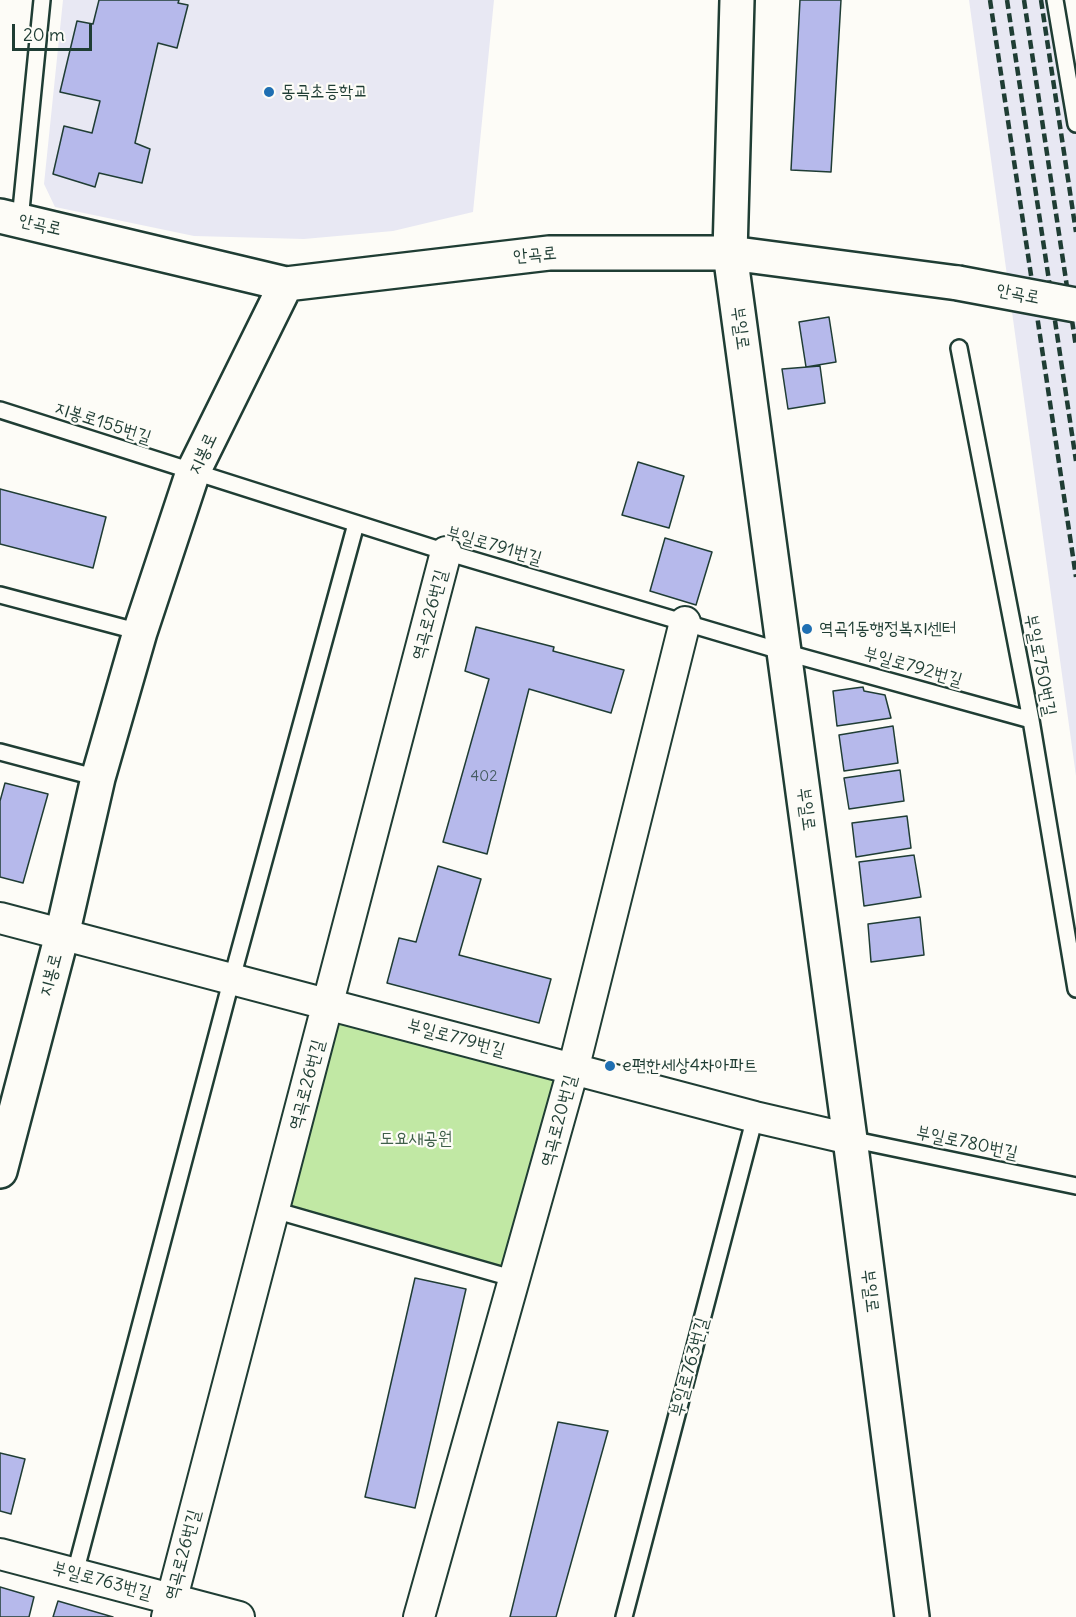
<!DOCTYPE html>
<html>
<head>
<meta charset="utf-8">
<style>
	body { margin:0 }
	#map { position:relative; width:1076px; height:1617px; overflow:hidden; background:#fdfcf7; font-family:Delius,sans-serif }
	canvas { display:block }
	.scale { position:absolute; left:12px; top:24px; width:80px; height:27px; box-sizing:border-box; border:3px solid #1f3d34; border-top:0; padding-left:8px; font-size:18px; line-height:21px; white-space:nowrap; color:#1f3d34; -webkit-text-stroke:4px #fdfcf7; paint-order:stroke }
</style>
</head>
<body>
<div id="map">
<canvas width="1076" height="1617"></canvas>
<div class="scale">20 m</div>
</div>
<script>
const ctx = document.querySelector('canvas').getContext('2d');
ctx.lineJoin = 'round';
function paint(path, color) { ctx.fillStyle = color; ctx.fill(path, 'evenodd'); }
const toPath = rows => new Path2D(rows.map(r => 'M' + r).join(''));
function trace(path, color, width, dash) { ctx.strokeStyle = color; ctx.lineWidth = width; ctx.lineCap = dash ? 'butt' : 'round'; ctx.setLineDash(dash || []); ctx.stroke(path); }
function label(font, color, halo, rows, align = 'center') {
  ctx.font = font + ' Delius,"Poor Story",sans-serif'; ctx.lineWidth = 4.5; ctx.setLineDash([]); ctx.textBaseline = 'middle'; ctx.strokeStyle = halo; ctx.fillStyle = color; for (const [text, x, y, turn = 0] of rows) {
    ctx.save(); ctx.translate(x, y); ctx.rotate((+turn || 0) * Math.PI / 180); ctx.textAlign = isNaN(turn) ? turn : align; if (halo) ctx.strokeText(text, 0, 0); ctx.fillText(text, 0, 0); ctx.restore();
  }
}
const built = toPath([
	[63,0,494,0,473,212,393,231,304,239,194,236,55,207,44,184],
	[969,0,1059,0,1076,111,1076,776]
]);
const green = toPath([
	[329,1003,573,1070,515,1279,274,1210]
]);
const building = toPath([
	[99,0,179,0,178,3,188,5,177,48,158,43,135,143,150,149,142,183,99,173,95,187,53,174,64,126,92,133,100,101,60,92,77,21,93,24,99,0],
	[800,0,841,0,831,172,791,170,800,0],
	[829,317,836,362,806,367,799,322,829,317],
	[820,366,825,403,788,409,782,369,820,366],
	[638,462,684,476,669,528,622,515,638,462],
	[0,489,106,517,93,568,0,544,0,489],
	[665,538,712,552,696,605,650,591,665,538],
	[476,627,554,647,553,651,624,670,611,713,529,689,487,854,443,842,489,679,465,671,476,627],
	[863,687,864,691,885,695,891,718,837,726,833,691,863,687],
	[893,726,898,763,844,771,839,735,893,726],
	[900,770,904,801,849,809,844,778,900,770],
	[5,783,48,794,23,883,0,877,0,801,5,783],
	[907,816,911,848,856,857,852,823,907,816],
	[914,855,921,897,864,906,859,862,914,855],
	[438,866,481,879,459,955,551,979,539,1023,387,983,399,938,416,942,438,866],
	[920,917,924,955,871,962,868,924,920,917],
	[415,1278,466,1289,415,1508,365,1497,415,1278],
	[558,1422,608,1431,556,1617,510,1617,558,1422],
	[0,1453,25,1459,11,1514,0,1511,0,1453],
	[0,1587,34,1597,29,1617,0,1617,0,1587],
	[58,1601,113,1617,53,1617,58,1601]
]);
const service = toPath([
	[1055,0,1076,124],
	[20,220,42,0],
	[959,348,1031,720,1076,989],
	[0,410,446,552,784,652,1031,720],
	[0,595,140,632],
	[0,752,98,778],
	[850,1139,1076,1186],
	[274,1210,515,1279],
	[75,1573,232,978,356,524],
	[624,1617,755,1117]
]);
const minor = toPath([
	[0,918,755,1117,850,1139],
	[0,1554,239,1617],
	[167,1617,446,552],
	[419,1617,573,1070,685,622]
]);
const tertiary = toPath([
	[737,0,730,253,850,1139,912,1617],
	[0,216,286,284,549,253,730,253,958,283],
	[0,1171,62,935,98,778,140,632,193,472,286,284]
]);
const rail = toPath([
	[990,0,1076,577],
	[1007,0,1076,461],
	[1024,0,1076,347],
	[1041,0,1076,232]
]);
const tertiaryBridge = toPath([
	[958,283,1076,305]
]);
const markers = [
	[269,92,6,"#1f6fb2"],
	[807,629,6,"#1f6fb2"],
	[610,1066,6,"#1f6fb2"]
];
const numberNames = [
	["402",484,777]
];
const poiNames = [
	["동곡초등학교",281,92],
	["역곡1동행정복지센터",819,629],
	["e편한세상4차아파트",622,1066]
];
const streetNames = [
	["안곡로",40,225,13],
	["안곡로",535,255,-5],
	["안곡로",1018,294,11],
	["부일로",740,328,82],
	["지봉로155번길",103,423,18],
	["지봉로",203,454,-65],
	["부일로791번길",494,546,16],
	["역곡로26번길",430,615,-75],
	["부일로750번길",1040,665,79],
	["부일로792번길",913,667,16],
	["부일로",806,809,82],
	["지봉로",51,975,-75],
	["부일로779번길",456,1038,15],
	["역곡로26번길",307,1085,-75],
	["역곡로20번길",559,1121,-75],
	["부일로780번길",967,1143,12],
	["부일로",870,1291,83],
	["부일로763번길",690,1367,-75],
	["역곡로26번길",183,1555,-75],
	["부일로763번길",102,1581,15]
];
const parkNames = [
	["도요새공원",416,1139]
];
paint(built, '#e8e8f3');
paint(green, '#c1e8a4');
paint(building, '#b6b9eb');
trace(building, '#1f3d34', 1.5);
trace(service, '#1f3d34', 20);
trace(minor, '#1f3d34', 34);
trace(tertiary, '#1f3d34', 38);
trace(service, '#fdfcf7', 15);
trace(minor, '#fdfcf7', 30);
trace(tertiary, '#fdfcf7', 33);
trace(rail, '#1f3d34', 4.5, [9, 4.5]);
trace(tertiaryBridge, '#1f3d34', 38, []);
trace(tertiaryBridge, '#fdfcf7', 33);
for (const [x, y, r, color] of markers) { const dot = new Path2D(); dot.arc(x, y, r, 0, 2 * Math.PI); ctx.fillStyle = color; ctx.fill(dot); trace(dot, '#fdfcf7', 2); }
label('15px', '#455c62', null, numberNames);
label('18px', '#1f3d34', '#fdfcf7', poiNames, 'left');
label('18px', '#1f3d34', '#fdfcf7', streetNames);
label('18px', '#3f5f4a', '#fdfcf7', parkNames);
</script>
</body>
</html>
